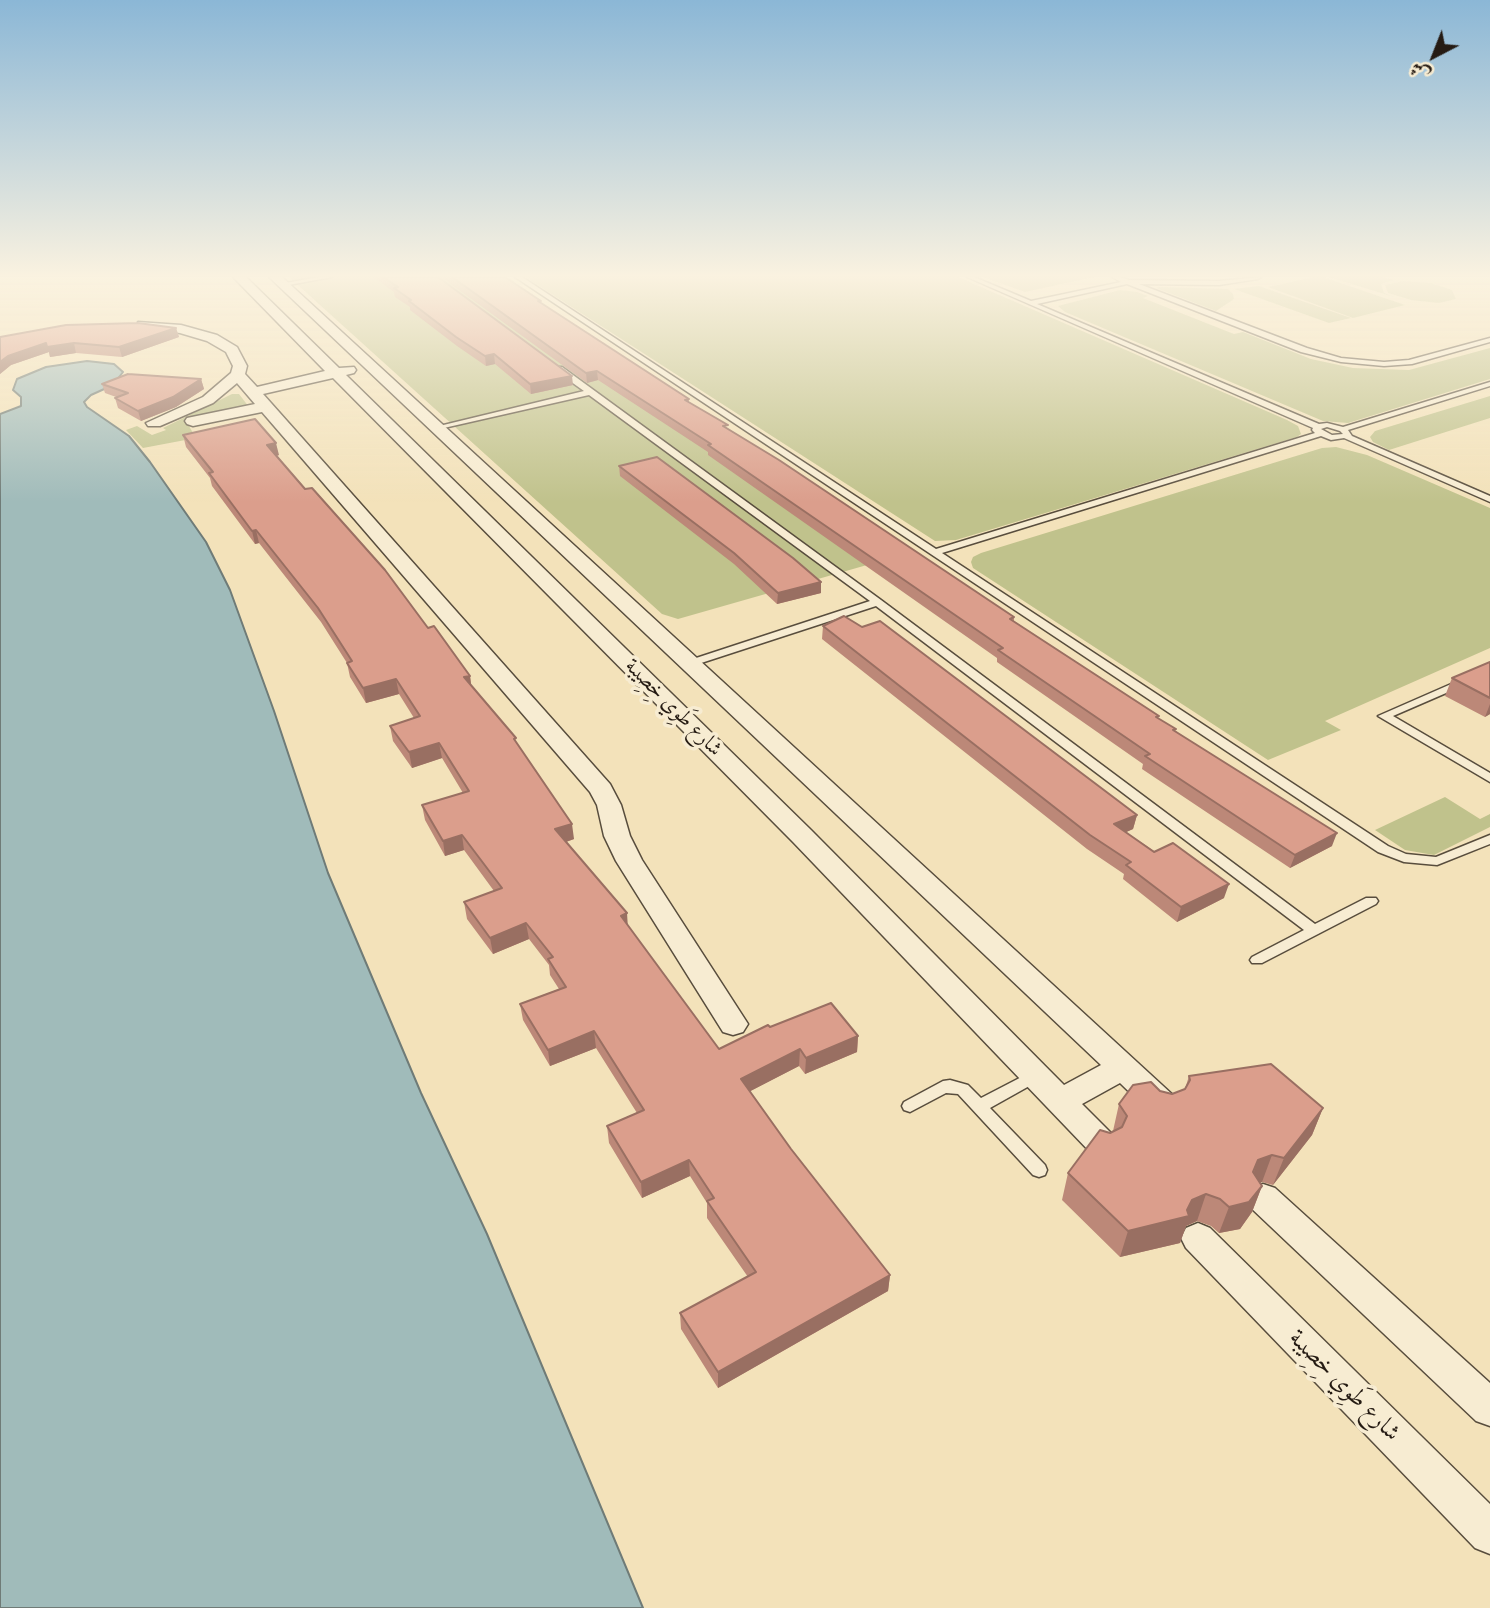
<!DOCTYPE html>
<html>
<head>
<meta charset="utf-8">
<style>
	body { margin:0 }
	#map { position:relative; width:1490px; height:1608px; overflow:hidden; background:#f3e2ba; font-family:"IM FELL French Canon",Amiri,serif }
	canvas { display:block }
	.north { position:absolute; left:1399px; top:21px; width:70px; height:70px; -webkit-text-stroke:5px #f7ecd2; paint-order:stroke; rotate:222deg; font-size:19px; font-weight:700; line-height:28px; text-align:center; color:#251b13 }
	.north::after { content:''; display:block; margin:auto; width:24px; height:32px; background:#251b13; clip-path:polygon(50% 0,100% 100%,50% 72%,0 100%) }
</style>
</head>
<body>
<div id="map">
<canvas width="1490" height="1608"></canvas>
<div class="north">ش</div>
</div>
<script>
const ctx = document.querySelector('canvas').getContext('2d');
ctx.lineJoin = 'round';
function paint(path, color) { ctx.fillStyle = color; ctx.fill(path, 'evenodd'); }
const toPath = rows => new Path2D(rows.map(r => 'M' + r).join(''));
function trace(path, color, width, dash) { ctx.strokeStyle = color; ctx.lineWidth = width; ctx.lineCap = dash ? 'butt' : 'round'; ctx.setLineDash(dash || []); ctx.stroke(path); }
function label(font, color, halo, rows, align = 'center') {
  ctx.font = font + ' "IM FELL French Canon",Amiri,serif'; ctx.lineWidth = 7; ctx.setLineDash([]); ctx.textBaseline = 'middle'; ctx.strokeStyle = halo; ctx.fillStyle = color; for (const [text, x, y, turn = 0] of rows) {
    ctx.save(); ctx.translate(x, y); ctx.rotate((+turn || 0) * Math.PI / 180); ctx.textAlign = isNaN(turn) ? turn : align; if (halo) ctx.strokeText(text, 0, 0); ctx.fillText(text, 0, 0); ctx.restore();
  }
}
const green = toPath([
	[289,277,503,277,854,513,867,565,678,619,662,614],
	[525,277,958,277,1287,420,1298,426,1301,434,1297,437,956,540,935,541],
	[983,277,1094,277,1025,292],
	[1314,277,1323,277,1405,305,1353,318,1268,287],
	[1329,277,1381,277,1393,280,1381,284,1384,293,1394,297],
	[1403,281,1431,283,1452,290,1456,299,1439,303,1411,300,1388,293,1385,285],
	[1259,286,1351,318,1329,323,1234,289],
	[1159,287,1228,289,1233,294,1234,299,1216,311,1156,288],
	[1120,290,1137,292,1148,296,1143,298,1234,334,1243,332,1311,359,1353,368,1409,370,1490,348,1490,379,1348,423,1323,421,1065,312,1058,306],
	[232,394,239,394,249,407,186,421,196,438,143,448,126,430,137,426,152,435,166,430,163,428],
	[1490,396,1490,418,1389,450,1373,442,1370,437,1375,431],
	[1336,447,1367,455,1490,508,1490,648,1325,721,1341,730,1268,760,973,568,971,562,973,557,981,553,1322,448],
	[1445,797,1480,819,1490,814,1490,827,1434,855,1405,850,1375,830]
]);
const water = toPath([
	[87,361,114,364,123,372,113,385,91,395,84,402,87,407,129,436,150,462,206,542,230,590,274,711,328,873,421,1093,487,1234,643,1608,0,1608,0,414,21,406,21,397,13,390,17,379,46,367,87,361]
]);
const service = toPath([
	[319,277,332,277,283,286,280,284,319,277],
	[515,277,522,277,936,549,1315,433,1312,430,1313,428,967,277,974,277,1031,301,1121,282,1112,277,1120,277,1129,280,1219,281,1261,277,1258,279,1219,285,1139,284,1307,348,1341,358,1384,362,1409,360,1490,338,1490,342,1412,364,1384,366,1341,362,1301,352,1127,284,1037,304,1319,424,1327,423,1343,427,1490,382,1490,386,1348,430,1352,436,1490,496,1490,502,1344,438,1331,440,1321,436,942,553,1388,846,1406,854,1436,857,1490,835,1490,844,1437,865,1404,862,1378,852,515,277],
	[1327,427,1340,431,1343,434,1332,435,1321,429,1327,427],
	[556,367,562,367,881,600,1315,924,1366,898,1376,898,1378,901,1376,904,1262,963,1252,963,1250,960,1252,957,1304,930,876,606,695,665,687,665,686,663,687,661,870,601,589,395,435,430,431,428,584,391,556,371,556,367],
	[1490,667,1490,674,1393,716,1490,773,1490,782,1378,716,1490,667],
	[1035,1070,1040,1072,1043,1076,1040,1080,990,1108,1045,1165,1047,1170,1045,1175,1039,1177,1033,1175,958,1094,946,1093,910,1112,904,1110,902,1106,904,1102,943,1081,950,1080,968,1085,981,1098,1035,1070]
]);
const minor = toPath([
	[233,277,246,277,339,368,354,367,356,370,354,373,346,375,811,830,1064,1085,1101,1065,269,277,282,277,1174,1096,1179,1105,1174,1114,1163,1117,1152,1114,1120,1083,1082,1104,1113,1135,1118,1144,1113,1153,1102,1157,1091,1153,793,842,333,378,263,394,610,784,621,805,630,836,642,860,748,1024,743,1032,733,1035,723,1032,616,861,604,836,597,805,590,792,262,412,193,426,187,424,185,421,187,418,255,404,237,383,213,403,160,426,148,426,146,423,203,397,231,373,233,366,226,352,207,341,180,333,138,328,138,322,181,325,217,335,237,347,247,366,245,374,257,387,325,371,233,277],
	[1263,1184,1275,1188,1490,1383,1490,1426,1476,1421,1251,1208,1246,1198,1251,1188,1263,1184],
	[1198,1223,1210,1228,1490,1504,1490,1554,1475,1548,1186,1248,1181,1238,1186,1228,1198,1223]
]);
const wall = toPath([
	[373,277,438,277,573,385,531,394,495,364,486,366,457,346,410,310,410,307,395,297,394,292],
	[441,277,505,277,541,301,541,303,689,399,689,403,728,429,1014,617,1014,621,1158,718,1332,846,1290,868,1142,769,1143,764,997,662,997,658,708,455,708,452,598,380,587,383],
	[176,328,179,337,122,357,76,353,50,357,49,352,11,365,0,374,0,337],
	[201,379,204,389,176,407,141,421,118,408,115,398,116,397,105,393,102,384],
	[183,435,279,455,277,456,470,676,471,686,517,743,574,839,566,842,719,1049,770,1027,858,1036,857,1052,805,1074,799,1066,750,1091,791,1149,890,1275,888,1291,718,1388,681,1329,680,1313,748,1277,707,1218,707,1203,690,1176,642,1198,609,1143,607,1126,637,1113,596,1048,550,1066,523,1020,520,1004,559,989,550,975,549,965,529,939,493,954,467,919,464,902,494,891,464,850,445,856,425,820,422,805,463,793,442,758,412,768,393,741,390,726,414,718,399,694,366,703,350,677,347,663,321,622,259,543,255,544,212,486,210,478,186,447],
	[619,466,821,593,777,604,734,564,620,476],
	[823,626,1137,815,1133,829,1126,832,1224,898,1177,922,1123,879,1124,874,1087,849,822,639],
	[1490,662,1490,714,1485,717,1445,696,1452,678],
	[1189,1076,1323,1108,1312,1135,1273,1185,1262,1182,1260,1182,1262,1186,1252,1212,1240,1229,1219,1233,1211,1226,1197,1221,1186,1226,1180,1243,1120,1257,1062,1200,1068,1173,1110,1133,1113,1131,1119,1104,1160,1091,1172,1094,1185,1089]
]);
const shadedWall = toPath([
	[176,328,179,337,122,357,119,347],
	[46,343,74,343,76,353,50,357,49,352,11,365,0,374,0,362,8,356],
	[494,354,495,364,486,366,485,356],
	[597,371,598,380,587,383,586,373],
	[572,376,573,385,531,394,530,384],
	[201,379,204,389,176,407,141,421,138,411],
	[276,443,279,455,270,457,267,445],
	[256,530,259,543,255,544,252,531],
	[821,582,821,593,777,604,778,593],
	[470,676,472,691,464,677],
	[396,679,399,694,366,703,363,688],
	[1490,704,1490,714,1485,717],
	[439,743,442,758,412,768,409,752],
	[1137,815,1133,829,1111,839,1114,824],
	[572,824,574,839,557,845,555,829],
	[1337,833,1332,846,1290,868,1295,855],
	[462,835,464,850,445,856,443,841],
	[1229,884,1224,898,1177,922,1181,907],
	[627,913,628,929,621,916],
	[526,923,529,939,493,954,490,938],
	[594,1031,596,1048,550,1066,548,1050],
	[858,1036,857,1052,805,1074,806,1058],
	[800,1049,799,1066,741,1096,741,1079],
	[1323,1108,1312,1135,1273,1185,1284,1158],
	[1272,1155,1262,1182,1249,1187,1258,1160],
	[689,1160,690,1176,642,1198,641,1182],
	[1262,1186,1252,1212,1240,1229,1219,1233,1229,1207],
	[1206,1194,1197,1221,1186,1226,1180,1243,1120,1257,1128,1231,1187,1210,1192,1200],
	[890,1275,888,1291,718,1388,718,1372]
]);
const building = toPath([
	[383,277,438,277,572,376,530,384,494,354,485,356,456,337,409,301,411,300,394,288,398,287,383,277],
	[452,277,505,277,541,301,538,301,689,399,685,400,728,425,723,426,779,460,1014,617,1010,619,1159,716,1156,717,1176,729,1173,730,1337,833,1295,855,1145,756,1150,754,998,650,1003,648,708,445,711,444,597,371,586,373,452,277],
	[138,323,176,328,119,347,74,343,47,347,46,343,8,356,0,362,0,337,66,325,138,323],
	[128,374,201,379,173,397,138,411,115,398,128,393,102,384,128,374],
	[255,419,276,443,267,445,305,489,312,488,385,570,428,628,434,626,470,676,464,677,516,738,514,739,572,824,555,829,627,913,621,916,719,1049,768,1025,770,1027,831,1003,858,1036,806,1058,800,1049,741,1079,791,1149,890,1275,718,1372,680,1313,756,1272,707,1201,714,1198,689,1160,641,1182,607,1126,644,1110,594,1031,548,1050,520,1004,566,987,548,959,553,957,526,923,490,938,464,902,502,888,462,835,443,841,422,805,469,791,439,743,409,752,390,726,420,716,396,679,363,688,347,663,352,661,318,608,256,530,252,531,209,473,213,472,183,435,255,419],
	[657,457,793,558,821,582,778,593,734,553,619,466,657,457],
	[844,616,862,627,880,621,1137,815,1114,824,1154,852,1173,843,1229,884,1181,907,1126,865,1131,862,1090,835,823,626,844,616],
	[1490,662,1490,698,1452,678,1490,662],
	[1271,1064,1323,1108,1284,1158,1272,1155,1258,1160,1253,1172,1262,1186,1249,1202,1229,1207,1220,1199,1206,1194,1192,1200,1187,1210,1189,1216,1128,1231,1068,1173,1100,1130,1110,1133,1122,1127,1127,1116,1119,1104,1133,1085,1151,1082,1160,1091,1172,1094,1185,1089,1190,1080,1189,1076,1271,1064]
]);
const streetNames = [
	["شارع طَوِي خِصِيبة",673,708,45]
];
const nearStreetnames = [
	["شارع طَوِي خِصِيبة",1344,1386,45]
];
paint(green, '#c0c28c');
paint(water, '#a0bbba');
trace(water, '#6f7b77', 2);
trace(service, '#584d3d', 3);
trace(minor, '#584d3d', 3);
paint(service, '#f7ecd2');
paint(minor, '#f7ecd2');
paint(wall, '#bc8878');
paint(shadedWall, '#996f62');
paint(building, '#db9e8c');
trace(building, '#996f62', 2);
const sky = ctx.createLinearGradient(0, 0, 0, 502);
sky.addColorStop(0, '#8bb7d6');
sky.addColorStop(0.55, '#faf2e0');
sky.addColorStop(1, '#faf2e000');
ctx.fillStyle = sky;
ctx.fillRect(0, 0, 1490, 502);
label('21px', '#251b13', '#f7ecd2', streetNames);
label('24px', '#251b13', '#f7ecd2', nearStreetnames);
</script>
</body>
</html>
